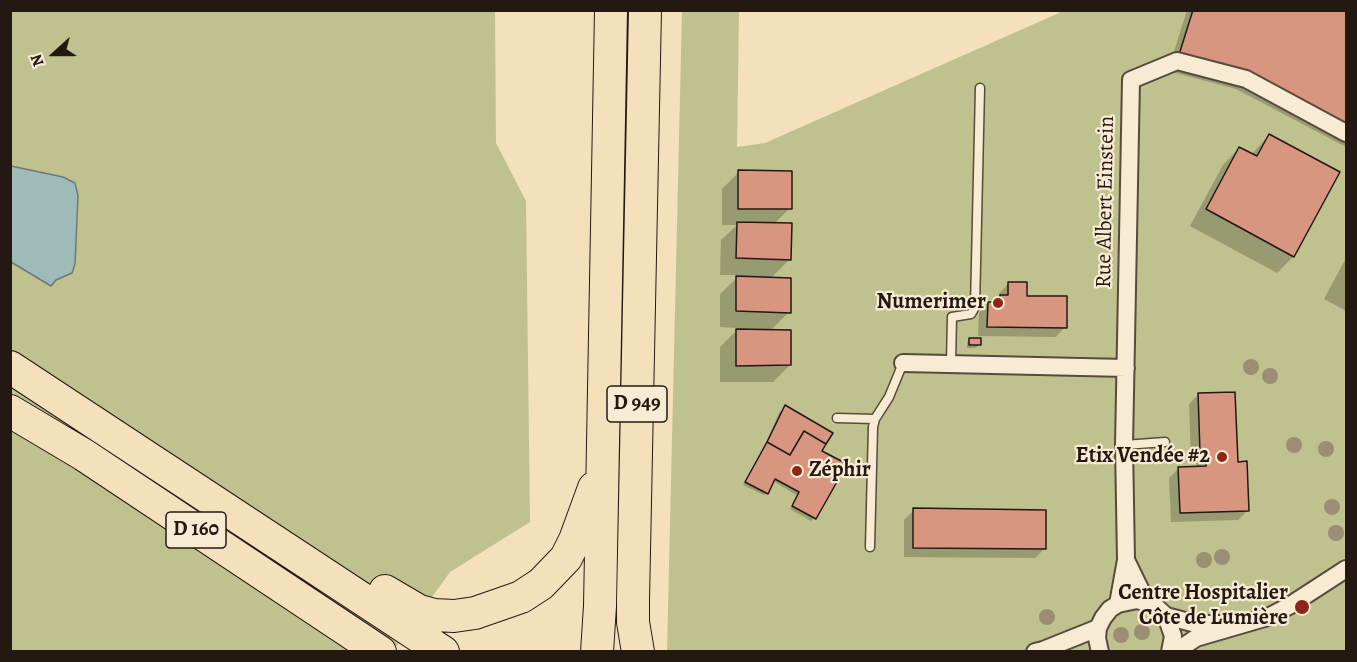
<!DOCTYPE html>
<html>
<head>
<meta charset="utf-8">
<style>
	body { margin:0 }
	#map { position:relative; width:1357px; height:662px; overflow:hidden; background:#f5e0bc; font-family:Alegreya,serif }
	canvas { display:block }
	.frame { position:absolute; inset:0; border:12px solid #241813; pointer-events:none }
	.north { position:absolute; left:24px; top:24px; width:60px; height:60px; -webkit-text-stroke:4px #f8ebd3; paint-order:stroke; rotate:249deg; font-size:16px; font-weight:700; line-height:24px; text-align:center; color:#241813 }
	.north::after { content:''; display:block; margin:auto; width:21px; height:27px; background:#241813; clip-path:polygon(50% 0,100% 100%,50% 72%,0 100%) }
</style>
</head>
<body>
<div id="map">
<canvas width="1357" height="662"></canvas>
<div class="frame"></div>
<div class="north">N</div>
</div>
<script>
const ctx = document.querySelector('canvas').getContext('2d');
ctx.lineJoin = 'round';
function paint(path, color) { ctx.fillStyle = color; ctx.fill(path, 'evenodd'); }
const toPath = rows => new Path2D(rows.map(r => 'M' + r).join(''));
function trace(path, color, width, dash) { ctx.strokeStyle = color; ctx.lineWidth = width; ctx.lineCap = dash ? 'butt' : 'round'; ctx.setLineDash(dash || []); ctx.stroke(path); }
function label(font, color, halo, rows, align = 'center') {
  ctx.font = font + ' Alegreya,serif'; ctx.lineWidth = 4.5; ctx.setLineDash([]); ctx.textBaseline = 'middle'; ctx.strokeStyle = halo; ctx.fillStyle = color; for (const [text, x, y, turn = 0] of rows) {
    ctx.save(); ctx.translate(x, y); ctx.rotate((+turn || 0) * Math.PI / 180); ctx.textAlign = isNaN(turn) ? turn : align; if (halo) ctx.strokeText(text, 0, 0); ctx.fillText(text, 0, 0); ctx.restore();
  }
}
const green = toPath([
	[10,11,495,11,496,143,526,201,530,522,450,572,393,651,11,651],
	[682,11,739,11,737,147,765,143,1059,13,1059,11,1346,11,1346,651,667,652]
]);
const water = toPath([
	[11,166,63,177,75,183,78,196,75,264,72,273,56,280,51,286,11,262,11,166]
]);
const shadow = toPath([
	[1187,10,1346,10,1346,147,1236,89,1168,71],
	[1269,135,1293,257,1277,273,1190,226,1223,165,1239,148,1251,155],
	[739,172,790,208,774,224,790,259,770,279,789,312,770,331,790,365,773,382,720,382,720,347,739,328,720,327,720,294,740,275,720,275,721,240,737,225,722,225,722,189],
	[1346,258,1346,311,1324,299],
	[1008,284,1025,297,1065,327,1056,337,978,336,979,313,988,303,994,303,999,299,999,294],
	[969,340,979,345,976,348,967,348,967,342],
	[1198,395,1237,463,1248,510,1238,520,1171,522,1169,478,1179,468,1197,467,1196,461,1191,461,1189,404],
	[785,407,820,452,814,518,811,521,790,509,798,496,773,481,764,495,743,485,763,449,779,413],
	[914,510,1044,549,1035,558,904,557,904,520]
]);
const building = toPath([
	[1193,10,1346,10,1346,133,1246,79,1177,61,1193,10],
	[1269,134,1340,172,1294,257,1206,209,1239,147,1257,156,1269,134],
	[738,170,792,171,792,209,738,209,738,170],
	[737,222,792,223,791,260,736,258,737,222],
	[736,276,791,278,791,313,736,311,736,276],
	[1008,282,1027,282,1027,296,1067,296,1067,328,987,327,988,302,1000,302,1000,295,1008,295,1008,282],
	[736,329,791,330,791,365,736,366,736,329],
	[969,338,981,338,981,345,969,345,969,338],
	[1235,392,1238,462,1247,461,1249,511,1180,513,1178,467,1206,466,1205,452,1200,452,1198,393,1235,392],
	[785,405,833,433,826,444,804,431,790,455,767,442,785,405],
	[804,431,826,444,822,451,847,464,816,519,792,506,799,492,775,479,768,494,745,482,767,442,790,455,804,431],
	[913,508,1046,510,1046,549,913,548,913,508]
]);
const lane = toPath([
	[951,363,952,317,971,314,975,307,980,88],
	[837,418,875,419],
	[1124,445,1165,442],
	[870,547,873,427,875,419,889,397,903,363]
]);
const street = toPath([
	[903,363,1126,368],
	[1126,560,1146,601],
	[1118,604,1126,560,1124,445,1131,80,1177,61,1246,79,1346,133],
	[1166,616,1196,624,1225,624],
	[1035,652,1043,650,1098,628],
	[1100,652,1097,638,1098,628,1103,618,1110,609,1118,604,1137,600,1154,605,1166,616,1173,636,1170,652],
	[1175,652,1196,638,1268,617,1289,606,1346,569]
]);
const highway = toPath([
	[10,367,443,652],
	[10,411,84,455,380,652],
	[385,591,419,611,434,615,454,616,475,613,521,597,541,584,566,558,575,540,594,488],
	[597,652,600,606,611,10],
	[638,652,633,622,633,600,645,10]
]);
const trees = [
	[1251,367],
	[1270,376],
	[1294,445],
	[1326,449],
	[1332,507],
	[1336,533],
	[1222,557],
	[1204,560],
	[1047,617],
	[1142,632],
	[1121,635]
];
const markers = [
	[998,303,6,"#8f2418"],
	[1222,457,6,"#8f2418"],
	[797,471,6,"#8f2418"],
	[1302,607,8,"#8f2418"]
];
const shields = [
	[637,404,60],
	[196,530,60]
];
const shieldNames = [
	["D 949",637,404],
	["D 160",196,530]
];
const streetNames = [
	["Rue Albert Einstein",1106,202,-89]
];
const poiNames = [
	["Numerimer",986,303],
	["Etix Vendée #2",1210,457],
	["Zéphir",809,471,"left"],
	["Centre Hospitalier",1288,594],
	["Côte de Lumière",1288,619]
];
paint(green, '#bfc18e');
paint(water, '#9fbbb9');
trace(water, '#6e7a77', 1.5);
paint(shadow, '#0003');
paint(building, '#d89580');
trace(building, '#241813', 1.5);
trace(lane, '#584a3d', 11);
trace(street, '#584a3d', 20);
trace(highway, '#241813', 34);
trace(lane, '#f8ebd3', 8);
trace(street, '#f8ebd3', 16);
trace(highway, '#f5e0bc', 32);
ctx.fillStyle = '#9b8e73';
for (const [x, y] of trees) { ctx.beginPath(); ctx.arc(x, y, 8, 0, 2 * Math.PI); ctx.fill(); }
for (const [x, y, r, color] of markers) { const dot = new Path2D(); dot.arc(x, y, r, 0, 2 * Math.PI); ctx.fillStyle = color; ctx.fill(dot); trace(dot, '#f8ebd3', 2); }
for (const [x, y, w] of shields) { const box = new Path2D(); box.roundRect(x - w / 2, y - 18, w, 36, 4.5); ctx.fillStyle = '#f8ebd3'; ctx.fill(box); trace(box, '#241813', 1.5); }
label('bold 21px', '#241813', null, shieldNames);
label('22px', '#241813', '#f8ebd3', streetNames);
label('bold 22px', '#241813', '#f8ebd3', poiNames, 'right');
</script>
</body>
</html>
